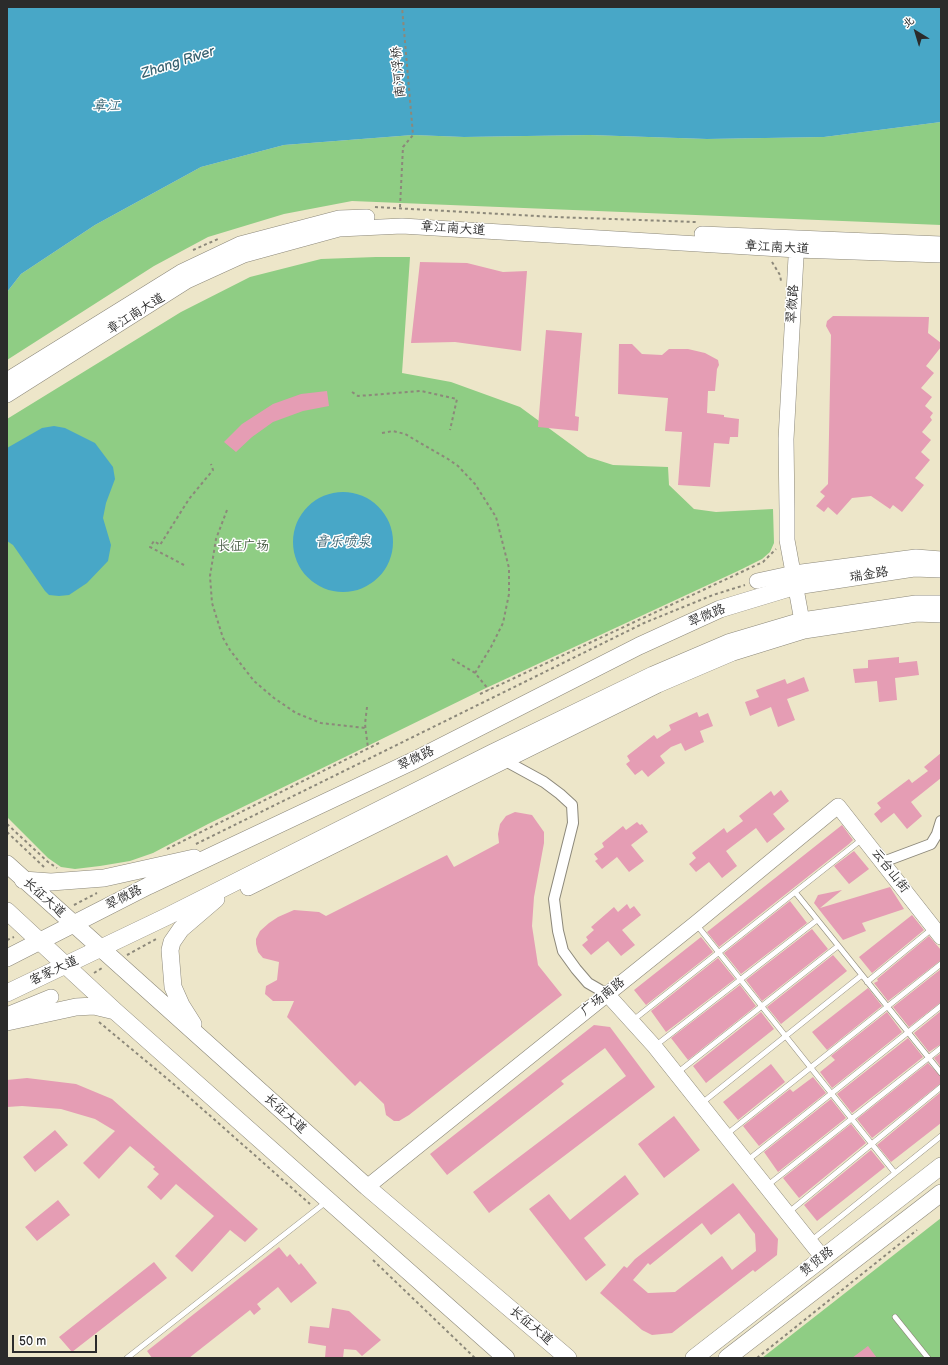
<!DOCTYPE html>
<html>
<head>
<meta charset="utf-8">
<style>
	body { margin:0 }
	#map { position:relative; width:948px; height:1365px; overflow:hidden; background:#ede6c9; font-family:"Balsamiq Sans","LXGW WenKai TC",sans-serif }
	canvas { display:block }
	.frame { position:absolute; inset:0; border:8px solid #2b2b2b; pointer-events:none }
	.north { position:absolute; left:896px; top:12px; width:40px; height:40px; -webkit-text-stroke:3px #fff; paint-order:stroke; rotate:322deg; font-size:11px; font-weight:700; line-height:16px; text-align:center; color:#2b2b2b }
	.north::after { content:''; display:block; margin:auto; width:14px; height:18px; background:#2b2b2b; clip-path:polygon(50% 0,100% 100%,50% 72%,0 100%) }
	.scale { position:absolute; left:12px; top:1335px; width:85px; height:18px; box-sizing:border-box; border:2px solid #2b2b2b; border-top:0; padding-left:5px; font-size:12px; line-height:14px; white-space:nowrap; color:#2b2b2b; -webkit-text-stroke:3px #fff; paint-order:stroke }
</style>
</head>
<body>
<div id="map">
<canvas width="948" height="1365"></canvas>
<div class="frame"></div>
<div class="north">北</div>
<div class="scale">50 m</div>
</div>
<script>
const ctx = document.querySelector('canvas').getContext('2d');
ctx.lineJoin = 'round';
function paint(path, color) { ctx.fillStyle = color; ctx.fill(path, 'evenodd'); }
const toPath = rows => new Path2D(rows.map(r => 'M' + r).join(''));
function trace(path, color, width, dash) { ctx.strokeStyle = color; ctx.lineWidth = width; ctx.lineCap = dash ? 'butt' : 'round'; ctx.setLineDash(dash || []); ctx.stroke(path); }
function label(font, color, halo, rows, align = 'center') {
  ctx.font = font + ' "Balsamiq Sans","LXGW WenKai TC",sans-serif'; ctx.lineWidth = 3; ctx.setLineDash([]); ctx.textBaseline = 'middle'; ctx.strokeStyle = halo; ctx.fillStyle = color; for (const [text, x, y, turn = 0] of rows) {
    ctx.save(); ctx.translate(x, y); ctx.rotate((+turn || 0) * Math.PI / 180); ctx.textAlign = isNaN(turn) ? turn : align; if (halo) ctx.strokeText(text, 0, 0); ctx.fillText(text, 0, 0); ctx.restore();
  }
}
const green = toPath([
	[941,122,941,225,352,201,284,214,208,237,154,266,7,360,7,292,21,274,95,225,201,167,284,145,413,135,464,137,590,135,707,139,824,137],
	[376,257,410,257,402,373,451,382,520,407,588,457,613,465,668,467,669,485,694,509,716,512,773,509,774,543,770,552,762,559,740,570,484,689,208,824,153,853,130,861,100,866,75,869,61,867,48,858,7,817,7,419,181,312,250,277,321,259],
	[941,1218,941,1358,762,1358]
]);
const water = toPath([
	[7,7,941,7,941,122,824,137,707,139,590,135,464,137,413,135,284,145,201,167,95,225,21,274,7,292],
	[54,426,65,428,95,443,113,467,115,479,106,503,103,518,111,545,108,561,87,583,69,595,59,596,49,595,45,591,13,545,7,541,7,448,42,428],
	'293 542a50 50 0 1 1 100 0a50 50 0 1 1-100 0Z'
]);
const building = toPath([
	[420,262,467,263,503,272,527,271,521,351,455,342,411,343],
	[833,316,929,317,928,333,941,343,941,347,926,366,934,373,921,388,932,397,925,406,933,413,930,417,932,420,922,432,931,440,921,452,930,460,915,478,924,485,902,512,893,505,890,509,871,496,852,498,837,515,828,507,824,512,816,506,825,496,820,492,828,484,831,335,826,326,827,321],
	[546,330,582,333,575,416,579,417,578,431,538,427],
	[619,344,632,344,642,354,662,355,669,349,688,349,705,353,718,360,719,365,717,369,715,391,708,391,707,413,724,415,724,417,739,419,738,437,730,437,729,444,714,443,710,487,678,485,682,432,665,431,668,398,618,394],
	[327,391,329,406,303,411,273,422,252,437,236,452,224,442,242,424,273,404,301,394],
	[899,657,899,663,917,661,919,675,895,678,897,700,879,702,877,681,855,683,853,669,868,668,868,660],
	[804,677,809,691,787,699,795,720,778,727,771,707,750,716,745,702,759,697,756,690,785,679,787,684],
	[697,712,699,717,708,713,713,726,700,731,704,742,685,751,681,743,671,747,660,756,665,763,648,777,642,770,635,775,626,764,630,761,627,756,654,735,657,739,671,730,669,725],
	[941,753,941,778,911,802,922,816,907,829,894,813,881,823,874,814,881,808,877,803,909,779,912,783,928,771,924,767],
	[781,790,789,801,773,814,785,829,767,843,756,828,726,851,737,866,722,878,709,862,696,872,689,864,696,858,692,853,724,828,727,833,743,821,739,816,771,791,774,796],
	[515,812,532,815,544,832,544,843,534,897,532,926,538,965,562,995,409,1115,399,1121,394,1121,386,1115,384,1104,360,1081,355,1086,287,1017,294,1001,273,1001,265,994,266,986,277,980,279,962,263,958,258,952,256,944,256,939,260,931,269,923,278,917,294,910,319,912,326,916,447,855,454,867,499,843,498,834,500,824,506,816],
	[637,822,640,825,642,824,648,832,631,845,644,861,629,872,617,857,602,869,595,861,598,859,594,854,604,847,602,843,623,826,626,830],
	[842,825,853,840,849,844,719,947,707,932],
	[854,851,869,869,849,884,834,866],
	[890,887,904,909,862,923,866,931,843,940,814,903,818,895,842,890,820,908],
	[790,901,807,923,741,974,724,953],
	[627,904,630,909,634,906,641,915,622,930,635,945,621,956,608,941,591,955,582,945,588,940,586,937,594,930,591,927,614,907,618,912],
	[912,915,924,930,872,973,859,957],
	[812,929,828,949,762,1001,746,980],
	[929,936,941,950,941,960,888,1001,874,983,878,981,877,979],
	[701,937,713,952,646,1005,634,990],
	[833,955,847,971,781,1024,767,1007],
	[718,958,735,979,666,1032,651,1011],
	[941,969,941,1002,909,1027,893,1007],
	[740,985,756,1006,688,1060,671,1038],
	[868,988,882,1006,827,1050,812,1032],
	[941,1011,941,1044,929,1052,914,1033],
	[761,1012,774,1029,706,1083,693,1066],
	[887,1012,902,1032,832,1088,820,1072,835,1060,831,1056],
	[594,1025,610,1027,655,1087,489,1213,473,1192,626,1076,605,1048,561,1081,564,1084,447,1175,430,1154],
	[908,1038,923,1057,852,1113,837,1094],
	[941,1053,941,1067,934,1058],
	[928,1063,941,1077,941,1083,872,1138,857,1119],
	[771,1064,785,1082,738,1120,723,1102],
	[813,1077,826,1093,759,1146,743,1126,790,1089,793,1092],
	[27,1078,76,1084,112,1099,258,1229,245,1242,230,1230,192,1272,175,1256,214,1216,176,1184,161,1200,147,1187,159,1174,153,1169,155,1167,130,1146,99,1179,83,1163,115,1131,95,1119,61,1109,22,1106,7,1107,7,1080],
	[941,1092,941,1123,891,1162,877,1145],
	[831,1099,846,1118,778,1172,764,1152],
	[674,1116,700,1150,664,1178,638,1144],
	[851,1124,866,1143,799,1198,783,1178],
	[55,1130,68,1145,35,1172,23,1157],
	[871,1150,885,1167,817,1221,804,1205],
	[625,1175,639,1194,584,1238,606,1265,586,1281,529,1209,549,1194,570,1220],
	[733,1183,778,1239,777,1255,755,1272,753,1270,672,1333,652,1335,642,1330,600,1293,624,1266,627,1268,635,1259],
	[739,1213,755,1234,756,1251,732,1270,722,1256,675,1292,648,1293,633,1280,648,1263,650,1265,702,1223,711,1235],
	[58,1200,70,1215,37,1241,25,1227],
	[279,1247,287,1257,290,1254,299,1265,301,1263,317,1283,291,1303,278,1287,257,1304,261,1309,254,1315,250,1310,189,1358,152,1358,147,1351],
	[154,1262,167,1278,72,1352,59,1337],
	[332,1308,349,1311,381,1340,362,1356,356,1350,344,1349,343,1358,325,1358,326,1346,308,1343,310,1326,329,1328],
	[868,1346,877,1358,852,1358]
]);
const path = toPath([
	[375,207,555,217,696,222],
	[400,207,403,147,413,135,402,7],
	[193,250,218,239],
	[772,262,780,275,781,281],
	[352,392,358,396,421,391,457,399,450,430],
	[382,433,393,431,405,434,448,459,458,466,475,484,496,517,509,568,509,594,503,623,491,647,475,673],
	[227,510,216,539,210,576,212,603,223,638,230,650,254,681,274,698,296,713,321,723,365,728],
	[184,565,150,547,154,541,160,545,189,499,213,470,211,464],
	[452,659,475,673,489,690],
	[480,694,763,562,776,549],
	[367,707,365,724,368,748],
	[7,824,48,862,57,868],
	[7,832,44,867],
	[196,844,644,623,713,595,745,585],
	[167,849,379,743],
	[74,905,97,893],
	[7,940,14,937],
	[127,955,158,938],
	[94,973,102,968],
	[99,1022,182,1091,310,1204],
	[373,1260,475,1358],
	[757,1358,917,1230]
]);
const lane = toPath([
	[795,892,941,1073],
	[696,924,895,1173],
	[867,982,933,928],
	[632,1021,861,840],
	[655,1046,817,920],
	[677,1073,838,946],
	[702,1103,862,975],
	[727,1134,941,964],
	[748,1160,941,1006],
	[768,1185,941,1048],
	[789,1212,941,1087],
	[812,1240,941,1136],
	[895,1317,928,1358],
	[127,1358,326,1202]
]);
const street = toPath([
	[502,759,544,782,560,794,572,805,573,823,554,899,558,931,563,951,576,969,588,983,607,994],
	[883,862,931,844,937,834,941,821]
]);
const secondary = toPath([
	[702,234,941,244],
	[797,239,786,439,787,511,787,540,802,621],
	[7,380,181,272,240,244,339,218,367,217],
	[7,395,187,281,244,255,339,229,402,226,797,250,941,255],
	[757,581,794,573,916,557,941,559],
	[248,888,658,685,733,653,804,631,917,614,941,615],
	[607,994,655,1047,823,1258],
	[7,1015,51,997],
	[367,1187,696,923,838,806,941,937]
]);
const primary = toPath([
	[7,864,367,1187,568,1358],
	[23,880,51,882,104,878,194,858],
	[7,911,115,1011,506,1358],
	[7,958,148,886,415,760,639,646,720,609,796,586,914,568,941,569],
	[7,993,168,916,492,753,653,675,728,643,802,621,916,604,941,604],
	[7,1022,76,1007,94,1006,115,1011],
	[193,1024,181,1005,173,987,170,950,172,942,181,929,216,899],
	[694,1358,941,1166],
	[727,1358,941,1193]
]);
const streetNames = [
	["南河浮桥",399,72,-95],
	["章江南大道",453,229,4],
	["章江南大道",777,248,3],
	["翠微路",793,304,-86],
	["章江南大道",136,314,-32],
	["瑞金路",869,575,-9],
	["翠微路",707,616,-23],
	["翠微路",416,759,-26],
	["云台山街",890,871,52],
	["长征大道",44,898,42],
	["翠微路",124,898,-27],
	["客家大道",54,971,-25],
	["广场南路",603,997,-39],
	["长征大道",285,1114,42],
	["赞贤路",817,1262,-38],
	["长征大道",531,1326,40]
];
const parkNames = [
	["长征广场",243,547]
];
const waterNames = [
	["Zhang River",178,63,-18],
	["章江",106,106],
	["音乐喷泉",343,542]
];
paint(green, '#8fcd84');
paint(water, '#48a7c7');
paint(building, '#e59db4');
trace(lane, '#8c887a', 6);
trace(street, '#8c887a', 12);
trace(secondary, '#8c887a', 16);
trace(primary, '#8c887a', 18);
trace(path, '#8c887a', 2, [3, 3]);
trace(lane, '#fff', 5);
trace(street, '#fff', 10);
trace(secondary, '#fff', 15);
trace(primary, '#fff', 17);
label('13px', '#2b2b2b', '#fff', streetNames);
label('13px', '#495c46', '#fff', parkNames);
label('italic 14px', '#386371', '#fff', waterNames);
</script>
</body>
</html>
